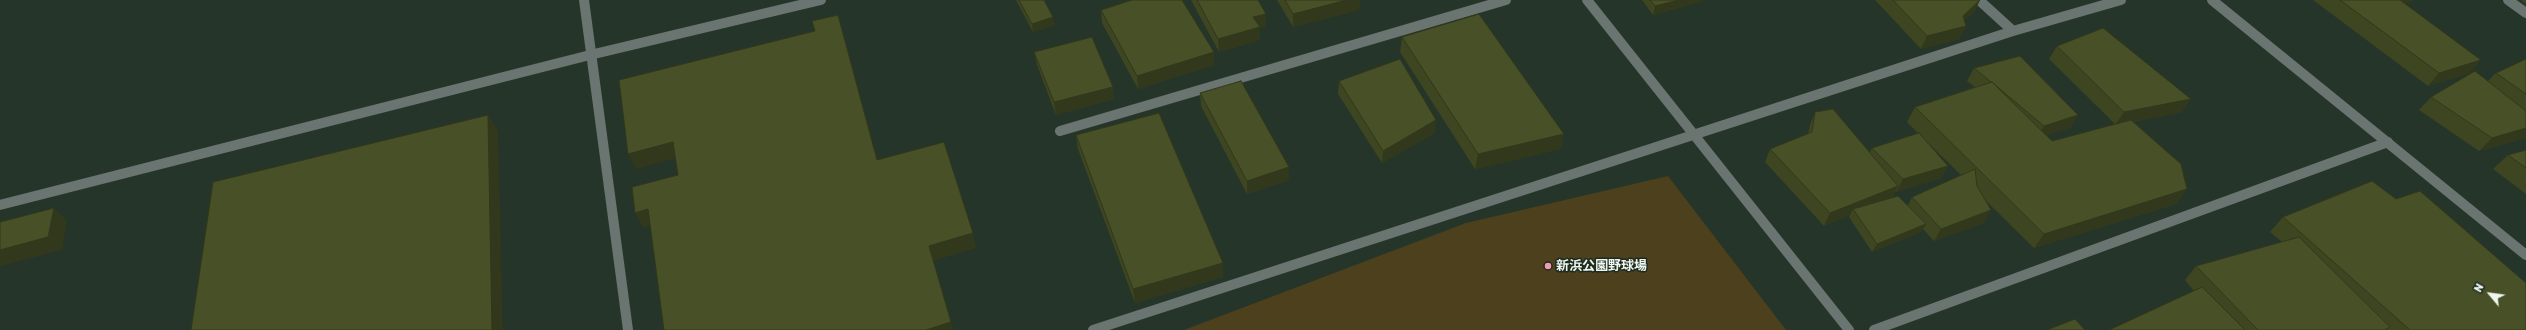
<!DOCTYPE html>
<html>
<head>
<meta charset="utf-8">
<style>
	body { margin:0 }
	#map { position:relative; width:2526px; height:330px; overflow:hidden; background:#263529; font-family:Rubik,sans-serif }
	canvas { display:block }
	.north { position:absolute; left:2470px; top:274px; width:40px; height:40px; -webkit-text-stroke:3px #1d2b1f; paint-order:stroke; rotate:299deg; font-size:11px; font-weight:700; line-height:16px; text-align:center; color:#eef7ef }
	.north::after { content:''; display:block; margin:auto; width:14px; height:18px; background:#eef7ef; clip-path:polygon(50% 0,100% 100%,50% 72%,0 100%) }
</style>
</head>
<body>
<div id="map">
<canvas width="2526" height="330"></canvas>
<div class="north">N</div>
</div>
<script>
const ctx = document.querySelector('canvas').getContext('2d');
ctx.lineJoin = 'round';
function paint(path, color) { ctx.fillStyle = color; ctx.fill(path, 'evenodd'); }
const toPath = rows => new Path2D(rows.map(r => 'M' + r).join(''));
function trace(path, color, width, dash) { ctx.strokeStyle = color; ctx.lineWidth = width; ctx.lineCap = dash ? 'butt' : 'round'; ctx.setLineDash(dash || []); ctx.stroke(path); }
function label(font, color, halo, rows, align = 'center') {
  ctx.font = font + ' Rubik,"Noto Sans JP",sans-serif'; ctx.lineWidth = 3; ctx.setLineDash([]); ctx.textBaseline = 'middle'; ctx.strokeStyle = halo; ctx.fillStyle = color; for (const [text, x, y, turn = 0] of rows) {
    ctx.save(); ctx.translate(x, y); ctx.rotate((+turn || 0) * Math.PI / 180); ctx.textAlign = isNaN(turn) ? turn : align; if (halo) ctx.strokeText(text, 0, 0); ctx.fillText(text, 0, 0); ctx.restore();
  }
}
const green = toPath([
	[1668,176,1786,330,1184,330,1466,223]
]);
const minor = toPath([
	[584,0,628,330],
	[1979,0,2013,31],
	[2508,0,2526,13],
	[1060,131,1506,0],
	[1093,330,2013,31,2121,0],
	[1874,330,2388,142]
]);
const tertiary = toPath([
	[1587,0,1849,330],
	[2212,0,2526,255],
	[0,205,590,55,821,0]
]);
const wall = toPath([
	[1016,0,1044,0,1055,25,1033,32],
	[1191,0,1258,0,1266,27,1260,28,1260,40,1219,52],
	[1277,0,1360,0,1359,10,1293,27],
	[1642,0,1707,0,1653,15],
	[1875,0,1980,0,1974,12,1964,21,1966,26,1959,39,1921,49],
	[2313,0,2413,0,2412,1,2405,4,2470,73,2428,86],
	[2521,0,2526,0,2526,4],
	[1101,10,1214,65,1138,89,1102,23],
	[1402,37,1561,149,1475,169,1400,52],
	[2057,46,2182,112,2132,122,2187,189,2176,204,2034,248,1985,200,1984,223,1934,241,1923,229,1921,232,1872,252,1849,217,1850,215,1824,226,1765,162,1770,149,1808,134,1810,125,1815,112,1870,152,1872,148,1918,133,1907,122,1915,107,1975,87,1967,81,1974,68,2078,115,2070,128,2046,135,2052,141,2115,124,2049,59],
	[1925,140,1961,175,1912,197,1908,205,1892,198,1895,191,1896,192,1941,178,1948,166],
	[1034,52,1113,87,1114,99,1056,115,1037,65],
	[2526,59,2526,138,2479,151,2419,110,2431,97,2488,81,2496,73],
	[1339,81,1435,133,1382,163,1338,94],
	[1200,93,1289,167,1289,180,1247,194,1201,106],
	[1076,135,1223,277,1135,303,1078,149],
	[2526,150,2526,194,2493,169,2508,155],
	[2396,199,2526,330,2109,330,2194,291,2185,280,2196,266,2282,242,2270,232,2283,217]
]);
const shadedWall = toPath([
	[1347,0,1360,0,1359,10,1293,27,1293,14],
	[1679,0,1707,0,1653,15,1655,6],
	[1980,0,1974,12,1957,28,1966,26,1959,39,1921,49,1927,36,1963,16],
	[2402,0,2413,0,2412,1,2394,9,2400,1],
	[1266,14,1266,27,1260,28,1260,40,1219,52,1218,39,1253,17],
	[838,15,842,30,882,175,877,160],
	[1053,17,1055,25,1033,32,1032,24],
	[1214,52,1214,65,1138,89,1137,76],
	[2481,60,2470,73,2428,86,2439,73],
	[1113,87,1114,99,1056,115,1054,102],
	[2191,99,2182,112,2115,125,2124,112],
	[488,115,498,131,503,330,492,330],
	[2078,115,2070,128,2036,139,2044,126],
	[1436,120,1435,133,1382,163,1383,151],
	[2526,128,2526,138,2479,151,2492,138],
	[1564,134,1561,149,1475,169,1478,154],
	[673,142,680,157,636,169,628,154],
	[1948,166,1941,178,1896,192,1903,179],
	[1289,167,1289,180,1247,194,1247,181],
	[1898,186,1891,198,1853,209,1850,215,1824,226,1830,213],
	[2187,189,2176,204,2034,248,2044,234],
	[54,208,67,221,62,250,0,266,0,250],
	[648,209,656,224,643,228,635,213],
	[1991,210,1984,223,1934,241,1941,229],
	[1926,224,1921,232,1872,252,1877,244],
	[973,233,976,248,933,261,929,246],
	[1223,263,1223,277,1135,303,1133,289],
	[951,322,953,330,926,330]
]);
const building = toPath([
	[1019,0,1044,0,1053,17,1032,24,1019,0],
	[1132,0,1182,0,1214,52,1137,76,1101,10,1132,0],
	[1197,0,1258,0,1266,14,1253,17,1260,27,1218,39,1197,0],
	[1285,0,1347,0,1293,14,1285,0],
	[1650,0,1679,0,1655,6,1650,0],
	[1893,0,1980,0,1963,16,1966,26,1927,36,1893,0],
	[2340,0,2400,0,2481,60,2439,73,2340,0],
	[1479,14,1564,134,1478,154,1402,37,1479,14],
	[838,15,877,160,944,142,973,233,929,246,951,322,926,330,664,330,648,209,635,213,632,187,678,175,673,142,628,154,619,80,815,31,812,21,838,15],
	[2103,28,2191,99,2124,112,2057,46,2103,28],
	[1092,37,1113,87,1054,102,1034,52,1092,37],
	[2020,56,2078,115,2044,126,2001,90,1992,82,1991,82,1974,68,2020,56],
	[1400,59,1436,120,1383,151,1339,81,1400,59],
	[2526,59,2526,94,2496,73,2526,59],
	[2475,71,2526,111,2526,128,2492,138,2431,97,2475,71],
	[1241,81,1289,167,1247,181,1200,93,1241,81],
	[1992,82,2052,141,2131,120,2181,164,2187,189,2044,234,1915,107,1992,82],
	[1833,109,1898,186,1830,213,1770,149,1812,132,1815,112,1833,109],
	[1159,113,1223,263,1133,289,1076,135,1159,113],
	[488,115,492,330,191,330,213,182,488,115],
	[1919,133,1948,166,1903,179,1872,148,1919,133],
	[2526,150,2526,168,2508,155,2526,150],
	[1975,169,1977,186,1991,210,1941,229,1912,197,1975,169],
	[2372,181,2396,199,2420,191,2526,283,2526,330,2410,330,2283,217,2372,181],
	[1898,196,1926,224,1877,244,1853,209,1898,196],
	[54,208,48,237,0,250,0,222,54,208],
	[2299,237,2390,327,2384,330,2258,330,2196,266,2299,237],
	[2202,287,2245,330,2109,330,2202,287],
	[2075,319,2085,330,2047,330,2075,319]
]);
const markers = [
	[1548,266,4,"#f19ab2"]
];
const poiNames = [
	["新浜公園野球場",1556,266]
];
paint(green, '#4d401d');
trace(minor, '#6a7471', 10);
trace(tertiary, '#6a7471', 10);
paint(wall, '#3d4521');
paint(shadedWall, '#32381b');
paint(building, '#475026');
trace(building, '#32381b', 1);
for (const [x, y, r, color] of markers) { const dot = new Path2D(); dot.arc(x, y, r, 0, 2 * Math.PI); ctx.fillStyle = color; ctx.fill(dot); trace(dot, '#1d2b1f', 1.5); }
label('bold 13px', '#eef7ef', '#1d2b1f', poiNames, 'left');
</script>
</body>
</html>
